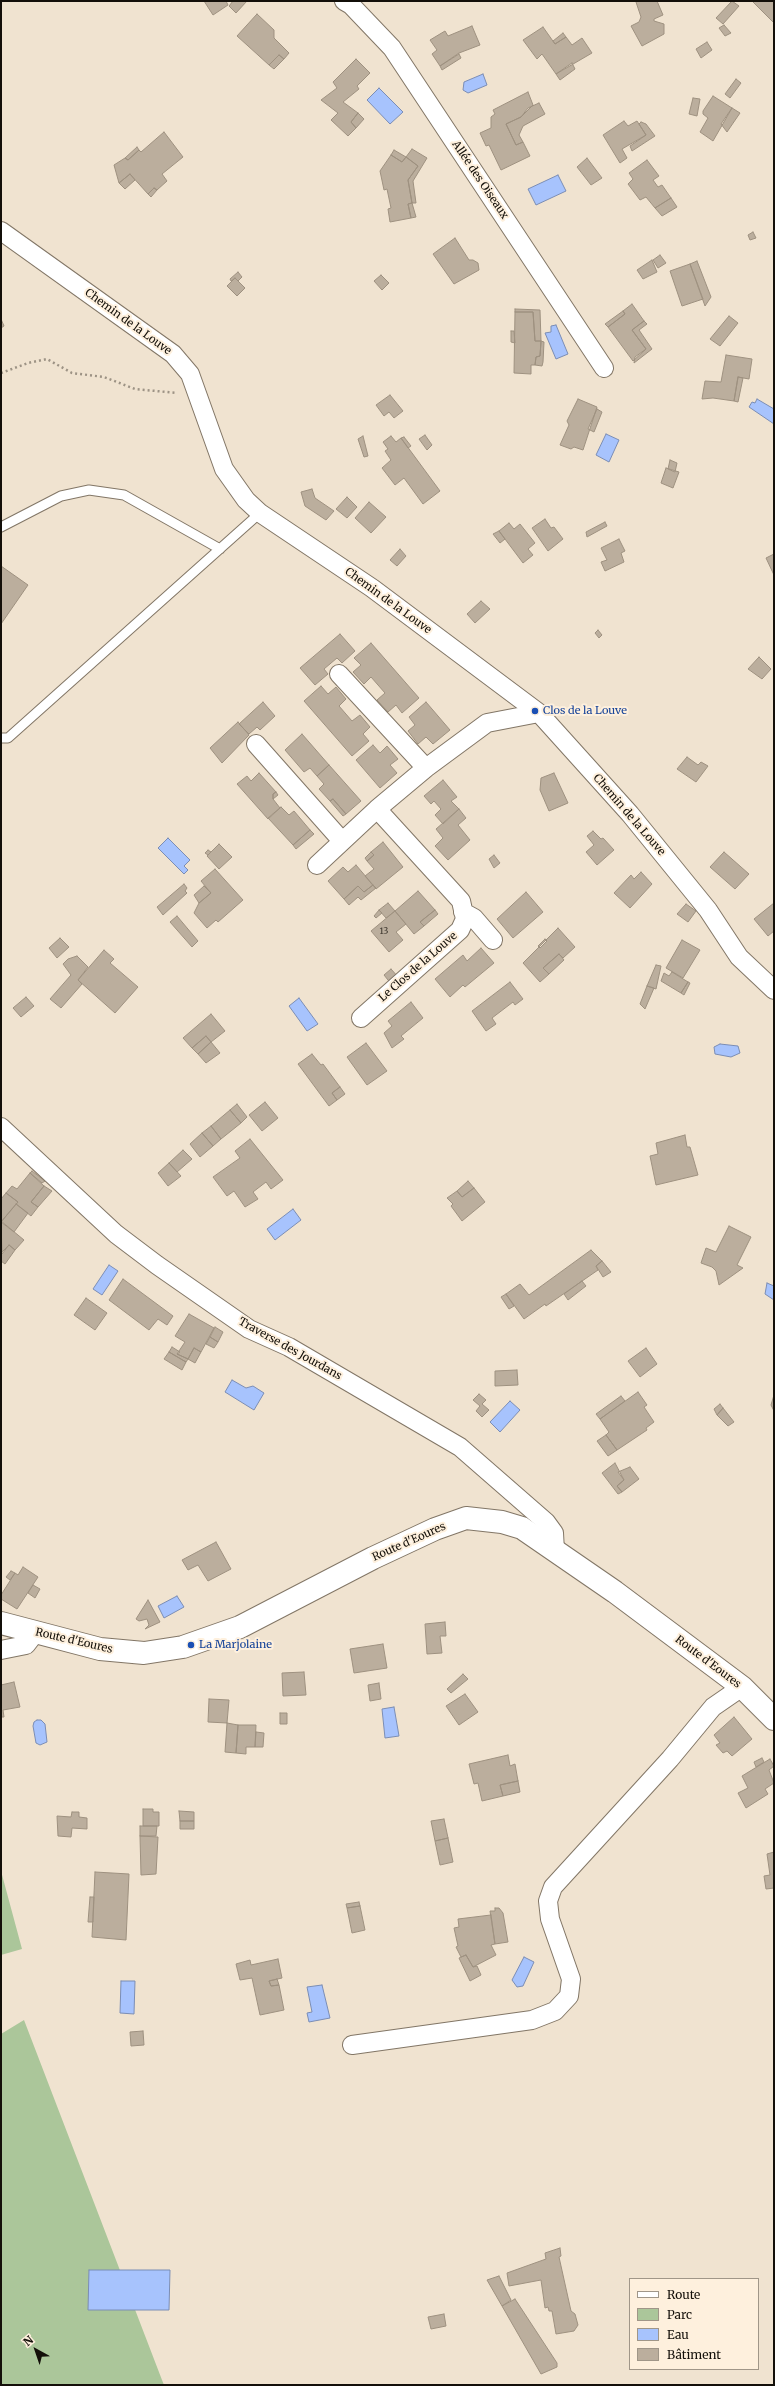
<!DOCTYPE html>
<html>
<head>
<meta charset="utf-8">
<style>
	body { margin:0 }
	#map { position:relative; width:775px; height:2386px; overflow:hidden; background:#f0e3d0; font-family:Merriweather,serif }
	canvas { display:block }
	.frame { position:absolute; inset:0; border:2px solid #130f09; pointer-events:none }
	.legend { position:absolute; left:629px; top:2278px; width:130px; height:92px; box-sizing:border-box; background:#fef0dd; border:1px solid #a09688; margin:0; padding:5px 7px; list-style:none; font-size:12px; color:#130f09 }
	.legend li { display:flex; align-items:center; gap:8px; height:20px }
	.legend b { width:20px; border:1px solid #a09688 }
	.north { position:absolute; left:16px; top:2330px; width:40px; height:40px; -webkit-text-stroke:3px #fef0dd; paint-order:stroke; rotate:320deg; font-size:11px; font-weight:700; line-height:16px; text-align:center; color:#130f09 }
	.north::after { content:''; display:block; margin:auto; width:14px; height:18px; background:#130f09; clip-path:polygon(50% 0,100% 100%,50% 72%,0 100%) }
</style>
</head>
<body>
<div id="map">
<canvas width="775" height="2386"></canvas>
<div class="frame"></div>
<ul class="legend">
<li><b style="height:5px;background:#fff"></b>Route</li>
<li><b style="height:11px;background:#abc69a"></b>Parc</li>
<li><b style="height:11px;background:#a7c3fd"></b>Eau</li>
<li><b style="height:11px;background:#bbae9d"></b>Bâtiment</li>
</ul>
<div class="north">N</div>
</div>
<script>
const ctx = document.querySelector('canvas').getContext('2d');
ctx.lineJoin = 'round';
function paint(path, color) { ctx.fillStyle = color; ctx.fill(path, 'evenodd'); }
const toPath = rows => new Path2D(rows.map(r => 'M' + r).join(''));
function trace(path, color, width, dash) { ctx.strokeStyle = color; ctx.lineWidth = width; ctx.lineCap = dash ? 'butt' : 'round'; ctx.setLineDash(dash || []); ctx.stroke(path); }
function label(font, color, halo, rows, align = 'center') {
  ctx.font = font + ' Merriweather,serif'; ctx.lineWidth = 4; ctx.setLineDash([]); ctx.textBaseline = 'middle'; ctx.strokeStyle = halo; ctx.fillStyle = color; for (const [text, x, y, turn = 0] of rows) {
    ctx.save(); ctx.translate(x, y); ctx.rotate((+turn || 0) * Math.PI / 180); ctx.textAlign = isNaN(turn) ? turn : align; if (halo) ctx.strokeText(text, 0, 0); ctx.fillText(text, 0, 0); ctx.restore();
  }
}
const green = toPath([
	[1,1871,22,1949,1,1955],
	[24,2020,162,2380,164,2385,1,2385,1,2034]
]);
const water = toPath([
	[483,74,487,85,468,93,463,90,464,82,483,74],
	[379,88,403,112,390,124,367,100,379,88],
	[558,175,566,191,536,205,528,189,558,175],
	[556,325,568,354,556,359,545,333,551,332,551,326,556,325],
	[757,399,774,409,774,424,749,407,752,402,755,403,757,399],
	[606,434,619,440,609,462,596,455,606,434],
	[168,838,190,860,184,866,188,870,184,874,158,848,168,838],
	[299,998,318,1024,307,1031,289,1006,299,998],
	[720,1044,738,1046,740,1053,731,1057,715,1054,714,1047,720,1044],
	[293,1209,301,1220,275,1240,267,1229,293,1209],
	[109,1265,118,1271,102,1295,93,1289,109,1265],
	[767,1283,774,1286,774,1300,765,1294,767,1283],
	[232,1380,246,1388,253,1386,264,1393,254,1410,225,1392,232,1380],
	[510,1401,520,1410,500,1432,490,1422,510,1401],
	[177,1596,184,1607,164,1618,158,1606,177,1596],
	[394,1707,399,1736,385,1738,382,1709,394,1707],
	[37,1720,41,1720,45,1724,47,1742,40,1745,36,1743,33,1726,34,1722,37,1720],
	[524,1957,534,1962,523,1986,517,1987,512,1980,524,1957],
	[121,1981,135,1981,134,2014,120,2013,121,1981],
	[322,1985,330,2018,309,2022,307,2013,312,2012,307,1987,322,1985],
	[89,2270,170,2270,169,2310,88,2310,89,2270]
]);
const building = toPath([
	[204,1,226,1,228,5,213,15,204,1],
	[233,1,247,1,236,13,229,6,233,1],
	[639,1,657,1,663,15,654,19,654,21,664,24,664,34,642,46,631,26,639,22,641,17,636,2,639,1],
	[732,1,739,6,723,24,716,18,732,1],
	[752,1,774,1,774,23,752,1],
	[257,14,274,30,274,38,289,53,284,59,279,55,269,65,237,36,257,14],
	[724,25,731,33,725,36,719,28,724,25],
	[472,26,480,45,459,53,440,66,432,54,437,50,430,40,445,31,448,36,472,26],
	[543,27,555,44,566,37,572,45,582,38,592,53,556,74,542,54,537,59,523,40,543,27],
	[563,33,566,37,555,44,553,41,563,33],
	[707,42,712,50,701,58,696,49,707,42],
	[459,54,461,58,442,70,440,66,459,54],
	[279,55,284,59,274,69,269,65,279,55],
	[356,59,370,73,357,86,359,89,343,102,358,113,351,122,356,128,348,136,331,120,338,113,321,100,337,88,333,82,356,59],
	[572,63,575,69,560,80,556,74,572,63],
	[736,79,741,83,730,98,725,94,736,79],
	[528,92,533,105,521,117,506,124,516,145,523,142,530,156,501,170,489,145,486,146,480,133,491,128,491,117,495,114,493,110,528,92],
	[713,96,732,108,713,141,700,132,708,118,703,114,703,111,713,96],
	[693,98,700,99,697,116,689,114,693,98],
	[539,103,545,114,523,126,519,135,523,142,516,145,506,124,521,117,528,108,539,103],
	[732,108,740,113,727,132,721,124,732,108],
	[358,113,364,119,356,128,351,122,358,113],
	[624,121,628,126,637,121,646,135,622,149,627,158,620,163,603,135,624,121],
	[641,122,646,124,655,136,632,151,630,146,646,135,639,124,641,122],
	[164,132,183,157,162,174,167,181,157,190,154,188,148,194,130,174,119,183,114,165,125,158,128,160,139,150,141,152,164,132],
	[137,147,139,150,128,160,125,158,137,147],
	[412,149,427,158,413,181,416,203,412,203,408,180,418,166,406,157,412,149],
	[394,150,406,157,402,162,391,155,394,150],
	[391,155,402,162,406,157,418,166,408,180,412,203,408,204,411,218,390,222,388,209,391,208,387,189,384,190,380,171,391,155],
	[587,158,602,178,591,185,577,167,587,158],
	[647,160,659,176,653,180,658,187,662,185,671,198,655,208,646,197,640,200,628,184,633,179,629,173,647,160],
	[130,174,135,180,125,189,119,183,130,174],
	[154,188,157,190,151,197,148,194,154,188],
	[671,198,677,207,662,216,655,208,671,198],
	[412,203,416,217,411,218,408,204,412,203],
	[753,232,756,238,750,240,748,235,753,232],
	[455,238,469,260,473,260,478,263,479,270,454,284,433,254,455,238],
	[660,255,666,263,658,268,653,260,660,255],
	[652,260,657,272,643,279,637,270,652,260],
	[697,261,711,297,705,306,690,264,697,261],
	[690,264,703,299,682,306,670,271,690,264],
	[238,272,242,277,238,281,235,278,231,281,230,279,238,272],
	[381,275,389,283,382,290,374,281,381,275],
	[235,278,245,288,237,296,227,286,235,278],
	[632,304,644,321,632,330,646,349,633,361,608,327,625,314,623,311,632,304],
	[515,309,540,310,541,341,535,341,533,312,515,312,515,309],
	[623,311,625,314,608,327,605,324,623,311],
	[515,312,533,312,535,341,541,341,540,356,536,357,535,365,531,365,531,374,514,373,515,312],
	[729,316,738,323,720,346,710,339,729,316],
	[1,319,4,326,1,328,1,319],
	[644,321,647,324,639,330,652,349,634,363,635,357,646,349,632,330,644,321],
	[511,331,514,331,515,343,511,342,511,331],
	[541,341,544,342,543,362,542,366,535,365,536,357,540,356,541,341],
	[726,355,752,359,749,379,738,377,734,401,713,398,702,399,705,381,721,382,726,355],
	[738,377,743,378,738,402,734,401,738,377],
	[390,395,403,411,394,418,389,412,384,416,376,405,390,395],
	[578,399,597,407,583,450,574,447,571,449,560,445,569,425,567,421,578,399],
	[597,409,602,412,594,432,588,429,597,409],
	[425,435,432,445,427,450,419,439,425,435],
	[363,436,368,456,364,457,358,439,363,436],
	[391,436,396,442,401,438,440,491,423,504,404,478,395,485,382,468,391,460,385,451,388,449,383,442,391,436],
	[404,437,411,446,408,448,401,438,404,437],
	[670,460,677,463,675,472,668,469,670,460],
	[666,468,679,472,673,488,661,483,666,468],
	[312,489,315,498,334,511,326,520,305,506,301,492,312,489],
	[347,497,357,507,347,518,336,509,347,497],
	[369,502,386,517,371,533,355,518,369,502],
	[545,519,551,528,554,527,563,539,548,551,532,528,545,519],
	[605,522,607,526,587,537,586,532,605,522],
	[509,523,514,529,520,524,535,543,528,549,533,555,523,563,499,531,509,523],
	[499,531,505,539,500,543,493,534,499,531],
	[619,539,625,551,621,553,624,562,605,571,601,562,607,560,601,548,619,539],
	[400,549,406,556,397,566,390,560,400,549],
	[774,554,774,575,766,558,774,554],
	[1,566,28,585,1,624,1,566],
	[481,601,490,609,475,623,467,614,481,601],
	[598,630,602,635,599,638,595,633,598,630],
	[340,634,355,651,342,663,337,658,324,669,328,674,315,685,300,668,340,634],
	[371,643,419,698,402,713,396,705,388,712,377,700,385,693,371,677,364,684,353,672,361,665,354,658,371,643],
	[759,657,771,669,762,679,748,669,759,657],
	[321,686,328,694,336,687,346,699,339,706,352,721,360,715,370,727,363,734,369,741,352,756,304,701,321,686],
	[263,702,275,716,260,730,257,727,249,734,239,724,263,702],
	[426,702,450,730,433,744,426,737,418,744,408,731,415,725,409,717,426,702],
	[238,722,249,735,222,763,210,748,238,722],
	[302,734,329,765,317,776,310,768,304,772,285,750,302,734],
	[373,745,380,753,387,746,398,759,390,765,397,773,380,788,356,760,373,745],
	[687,757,698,765,701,762,708,766,696,782,677,769,687,757],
	[329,765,361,801,346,814,333,799,330,801,319,789,324,784,317,776,329,765],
	[259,773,276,792,273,794,273,799,280,808,268,819,237,784,247,776,251,781,259,773],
	[554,773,568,803,549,811,540,790,541,778,554,773],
	[443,780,457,797,451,801,459,809,443,824,435,815,441,809,434,801,431,804,424,796,443,780],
	[276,792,278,795,273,799,273,794,276,792],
	[333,799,346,814,343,816,330,801,333,799],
	[281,807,289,815,294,811,310,830,293,845,268,818,281,807],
	[459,809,466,818,458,825,470,840,448,860,435,846,443,838,436,829,459,809],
	[310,830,314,834,296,849,293,845,310,830],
	[593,831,601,839,603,838,614,850,597,865,586,852,594,845,587,836,593,831],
	[383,842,403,867,376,889,365,876,374,869,367,861,374,855,371,852,383,842],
	[219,844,232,857,219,869,207,856,219,844],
	[208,850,211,852,208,855,205,853,208,850],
	[371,852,374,855,367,861,365,858,371,852],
	[724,852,749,874,735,889,710,867,724,852],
	[494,855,500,863,494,868,489,859,494,855],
	[356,865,373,885,364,892,358,886,344,899,328,881,343,867,348,872,356,865],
	[215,869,243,900,218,922,216,920,207,928,194,913,199,903,211,893,201,881,215,869],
	[641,872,652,884,630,908,614,893,631,875,634,879,641,872],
	[184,884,187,888,185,891,187,893,163,915,157,907,184,884],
	[373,885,376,888,361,900,358,897,349,905,344,899,358,886,364,892,373,885],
	[204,886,211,893,199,903,194,895,204,886],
	[418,891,435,910,420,922,424,926,414,934,395,911,418,891],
	[526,892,543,912,513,938,497,919,526,892],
	[388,903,395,911,386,918,379,910,388,903],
	[774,903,774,931,768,936,754,919,774,903],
	[686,904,696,911,688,922,677,914,686,904],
	[379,910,382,913,376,918,374,916,379,910],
	[435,910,438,914,424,926,420,922,435,910],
	[395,911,406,924,396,932,403,940,389,952,371,931,395,911],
	[177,916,198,941,192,947,170,922,177,916],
	[558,928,575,947,563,958,559,954,543,968,549,974,540,982,523,963,558,928],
	[60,938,69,947,57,958,49,948,60,938],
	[545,939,547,941,540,948,538,946,545,939],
	[682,940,700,950,683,978,666,968,682,940],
	[481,948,494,963,465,987,463,985,450,997,435,979,463,955,467,961,481,948],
	[104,950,114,959,110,963,138,987,115,1013,78,980,104,950],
	[559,954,564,960,549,974,543,968,559,954],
	[77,956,88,967,78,980,82,984,61,1008,50,999,71,975,63,964,68,959,77,956],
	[656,965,661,966,656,989,647,986,656,965],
	[391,969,399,978,392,985,384,975,391,969],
	[672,972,688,982,681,993,661,981,664,973,669,976,672,972],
	[510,982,523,999,515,1005,513,1002,492,1018,496,1024,486,1031,472,1011,510,982],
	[688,982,690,983,684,995,681,993,688,982],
	[647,986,654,988,645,1009,640,1004,647,986],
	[26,997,34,1006,21,1017,13,1008,26,997],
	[411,1002,423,1018,401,1036,404,1039,392,1048,384,1033,392,1026,388,1021,411,1002],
	[211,1014,225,1031,211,1042,206,1036,192,1048,183,1038,211,1014],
	[206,1036,211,1042,198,1054,192,1048,206,1036],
	[211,1042,220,1053,206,1063,198,1054,211,1042],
	[366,1043,387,1071,367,1085,347,1057,366,1043],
	[312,1054,321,1065,323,1064,340,1087,332,1093,337,1100,329,1106,298,1064,312,1054],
	[340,1087,345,1094,337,1100,332,1093,340,1087],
	[265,1102,278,1118,262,1131,249,1115,265,1102],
	[237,1104,247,1117,241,1123,230,1110,237,1104],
	[230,1110,241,1123,221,1139,211,1126,230,1110],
	[211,1126,221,1139,213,1146,202,1133,211,1126],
	[202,1133,213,1146,200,1157,190,1144,202,1133],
	[685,1135,687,1147,690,1147,698,1175,656,1185,650,1156,658,1154,656,1143,685,1135],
	[250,1139,283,1180,271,1189,266,1182,253,1192,258,1199,245,1207,234,1191,227,1196,213,1177,240,1158,235,1151,250,1139],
	[183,1150,192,1159,177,1172,169,1163,183,1150],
	[169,1163,181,1176,168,1186,158,1173,169,1163],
	[32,1171,45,1181,42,1183,30,1173,32,1171],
	[30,1173,44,1186,31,1202,38,1207,31,1216,16,1204,18,1202,6,1193,12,1186,17,1189,30,1173],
	[468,1181,474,1188,462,1197,457,1191,468,1181],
	[44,1186,52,1191,38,1207,31,1202,44,1186],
	[474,1188,485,1202,462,1221,451,1206,453,1204,447,1198,457,1191,462,1197,474,1188],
	[6,1193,18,1202,1,1222,1,1199,6,1193],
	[16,1204,28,1213,14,1232,1,1222,16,1204],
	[1,1221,24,1240,15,1250,9,1245,2,1254,1,1221],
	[729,1226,751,1237,737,1265,743,1268,719,1285,716,1271,712,1267,701,1263,706,1248,716,1252,729,1226],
	[9,1245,15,1250,5,1264,1,1261,1,1253,9,1245],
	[591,1250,602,1261,596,1266,598,1270,546,1306,545,1304,524,1319,506,1294,520,1284,529,1295,591,1250],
	[602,1261,611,1272,603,1277,596,1266,602,1261],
	[123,1279,173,1316,167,1325,158,1319,149,1330,109,1300,123,1279],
	[582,1281,586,1286,568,1300,564,1294,582,1281],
	[506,1294,514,1306,509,1309,501,1297,506,1294],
	[86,1298,107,1313,95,1330,74,1315,86,1298],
	[189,1314,214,1328,201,1352,194,1348,188,1359,177,1354,185,1342,175,1336,189,1314],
	[215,1327,223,1332,218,1342,210,1337,215,1327],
	[210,1337,218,1342,214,1348,206,1344,210,1337],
	[172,1347,180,1352,177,1354,188,1359,186,1362,169,1352,172,1347],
	[194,1348,201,1352,195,1363,188,1359,194,1348],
	[646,1348,657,1364,640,1377,628,1361,646,1348],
	[169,1352,186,1362,182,1370,164,1359,169,1352],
	[517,1370,518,1385,495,1386,495,1371,517,1370],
	[638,1392,647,1405,644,1407,654,1422,646,1428,647,1430,617,1450,606,1435,609,1432,600,1419,638,1392],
	[479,1394,486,1400,482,1404,489,1410,482,1417,476,1411,480,1406,473,1400,479,1394],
	[774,1395,774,1411,771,1405,774,1395],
	[621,1396,625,1401,600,1419,596,1414,621,1396],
	[720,1404,723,1408,717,1415,714,1409,720,1404],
	[723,1408,734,1422,728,1426,717,1415,723,1408],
	[606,1435,617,1450,608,1456,597,1441,606,1435],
	[615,1463,624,1480,617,1486,622,1492,618,1494,602,1473,615,1463],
	[630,1467,639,1479,622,1492,617,1486,624,1480,618,1472,630,1467],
	[216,1542,231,1569,208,1581,198,1565,188,1570,182,1560,216,1542],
	[23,1567,38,1577,17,1609,1,1599,1,1595,15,1573,18,1575,23,1567],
	[11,1571,15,1573,10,1580,6,1577,11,1571],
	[33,1585,40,1589,35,1598,28,1593,33,1585],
	[148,1600,160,1622,145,1629,149,1625,147,1619,139,1621,136,1619,148,1600],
	[445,1622,446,1636,440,1636,442,1653,427,1654,425,1624,445,1622],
	[383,1644,387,1668,354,1673,350,1649,383,1644],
	[304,1672,306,1695,283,1696,282,1673,304,1672],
	[463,1674,468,1679,451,1693,447,1689,463,1674],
	[14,1682,20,1707,3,1710,4,1717,1,1717,1,1685,14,1682],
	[379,1683,381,1699,370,1701,368,1685,379,1683],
	[465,1694,478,1712,459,1725,446,1706,465,1694],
	[209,1699,229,1700,227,1723,208,1722,209,1699],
	[280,1713,287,1713,287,1724,280,1724,280,1713],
	[734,1717,752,1739,732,1756,727,1751,723,1753,716,1745,720,1743,714,1735,734,1717],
	[227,1723,238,1725,236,1753,225,1752,227,1723],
	[238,1725,256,1725,255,1747,246,1747,246,1754,236,1753,238,1725],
	[256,1732,264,1733,263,1747,255,1747,256,1732],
	[508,1755,510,1766,515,1764,518,1781,500,1785,503,1796,482,1801,478,1783,474,1784,469,1764,508,1755],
	[762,1758,764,1762,756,1767,754,1762,762,1758],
	[770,1759,774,1766,769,1770,774,1783,765,1789,768,1794,746,1808,738,1793,748,1788,742,1776,770,1759],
	[518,1781,520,1792,503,1796,500,1785,518,1781],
	[143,1809,153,1809,153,1812,159,1812,159,1826,143,1826,143,1809],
	[179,1811,194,1812,194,1821,180,1821,179,1811],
	[72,1812,79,1812,79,1817,87,1818,87,1829,72,1828,71,1837,58,1836,57,1816,71,1817,72,1812],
	[444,1819,448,1838,435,1841,431,1821,444,1819],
	[180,1821,194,1821,194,1829,180,1829,180,1821],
	[140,1826,157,1826,156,1836,140,1836,140,1826],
	[140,1836,158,1837,156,1874,141,1875,140,1836],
	[448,1838,453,1862,440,1865,435,1841,448,1838],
	[774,1852,774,1888,766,1889,764,1876,770,1875,767,1854,774,1852],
	[95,1872,129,1874,126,1940,92,1937,95,1872],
	[90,1897,94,1897,93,1922,88,1922,90,1897],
	[359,1902,360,1906,347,1908,346,1904,359,1902],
	[360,1906,365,1930,352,1933,347,1908,360,1906],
	[495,1908,499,1908,503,1913,508,1942,495,1944,490,1911,495,1911,495,1908],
	[491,1915,495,1944,491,1945,496,1955,473,1967,466,1955,461,1957,456,1947,458,1946,454,1928,459,1927,458,1919,491,1915],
	[466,1955,473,1967,477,1966,481,1975,470,1981,459,1958,466,1955],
	[278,1959,282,1978,269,1981,271,1986,279,1985,284,2010,260,2015,252,1978,240,1980,236,1964,250,1960,251,1965,278,1959],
	[277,1979,279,1985,271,1986,269,1981,277,1979],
	[143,2031,144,2045,131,2046,130,2032,143,2031],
	[560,2248,561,2256,559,2257,571,2311,575,2314,578,2325,574,2331,556,2334,552,2311,549,2311,548,2307,545,2308,541,2280,509,2286,507,2273,546,2259,545,2253,560,2248],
	[499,2276,511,2300,502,2306,487,2280,499,2276],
	[515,2299,557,2363,557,2367,541,2374,502,2306,515,2299],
	[444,2314,446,2326,431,2329,428,2317,444,2314]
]);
const path = toPath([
	[1,373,28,363,47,359,72,373,104,377,135,389,177,393]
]);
const lane = toPath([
	[1,527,61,496,89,490,124,495,220,549],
	[1,738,8,738,260,513]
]);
const street = toPath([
	[344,1,351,5,392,48,604,368],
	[1,231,173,354,190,374,224,469,246,500,260,513,372,588,539,713,630,814,708,910,739,957,774,990],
	[339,674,426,768],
	[256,744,342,841],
	[317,865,377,809,426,768,487,723,539,713],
	[463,912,474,918,493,940],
	[361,1018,460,930,465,919,461,901,377,809],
	[1,1127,116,1234,157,1265,249,1329,289,1347,460,1447,546,1522,554,1533,555,1551],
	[1,1650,26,1645,36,1632],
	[352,2045,532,2020,555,2011,569,1996,571,1979,550,1919,548,1901,553,1887,670,1759,713,1707,742,1687]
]);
const secondary = toPath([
	[1,1623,100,1649,144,1653,183,1647,240,1627,373,1558,435,1529,466,1518,502,1522,522,1528,615,1592,742,1687,774,1719]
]);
const markers = [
	[535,711,4,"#1a4fb4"],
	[191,1645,4,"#1a4fb4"]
];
const numberNames = [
	["13",384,931]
];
const streetNames = [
	["Allée des Oiseaux",480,180,56],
	["Chemin de la Louve",128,322,36],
	["Chemin de la Louve",388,601,36],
	["Chemin de la Louve",629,815,49],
	["Le Clos de la Louve",418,967,-41],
	["Traverse des Jourdans",290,1349,29],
	["Route d'Eoures",409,1542,-24],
	["Route d'Eoures",74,1641,13],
	["Route d'Eoures",708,1662,37]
];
const transitNames = [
	["Clos de la Louve",543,711],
	["La Marjolaine",199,1645]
];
paint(green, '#abc69a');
paint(water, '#a7c3fd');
trace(water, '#7b8db4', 1);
paint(building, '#bbae9d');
trace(building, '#9e9180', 1);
trace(lane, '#827666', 11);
trace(street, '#827666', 20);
trace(secondary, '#827666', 24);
trace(path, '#9d9385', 2.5, [2, 3]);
trace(lane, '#fff', 9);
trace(street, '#fff', 18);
trace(secondary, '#fff', 22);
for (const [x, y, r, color] of markers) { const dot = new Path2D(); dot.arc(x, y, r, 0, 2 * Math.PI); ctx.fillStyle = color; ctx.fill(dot); trace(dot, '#fef0dd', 1.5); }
label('9px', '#3d372e', null, numberNames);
label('11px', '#130f09', '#fef0dd', streetNames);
label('11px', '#164399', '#fef0dd', transitNames, 'left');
</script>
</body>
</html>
